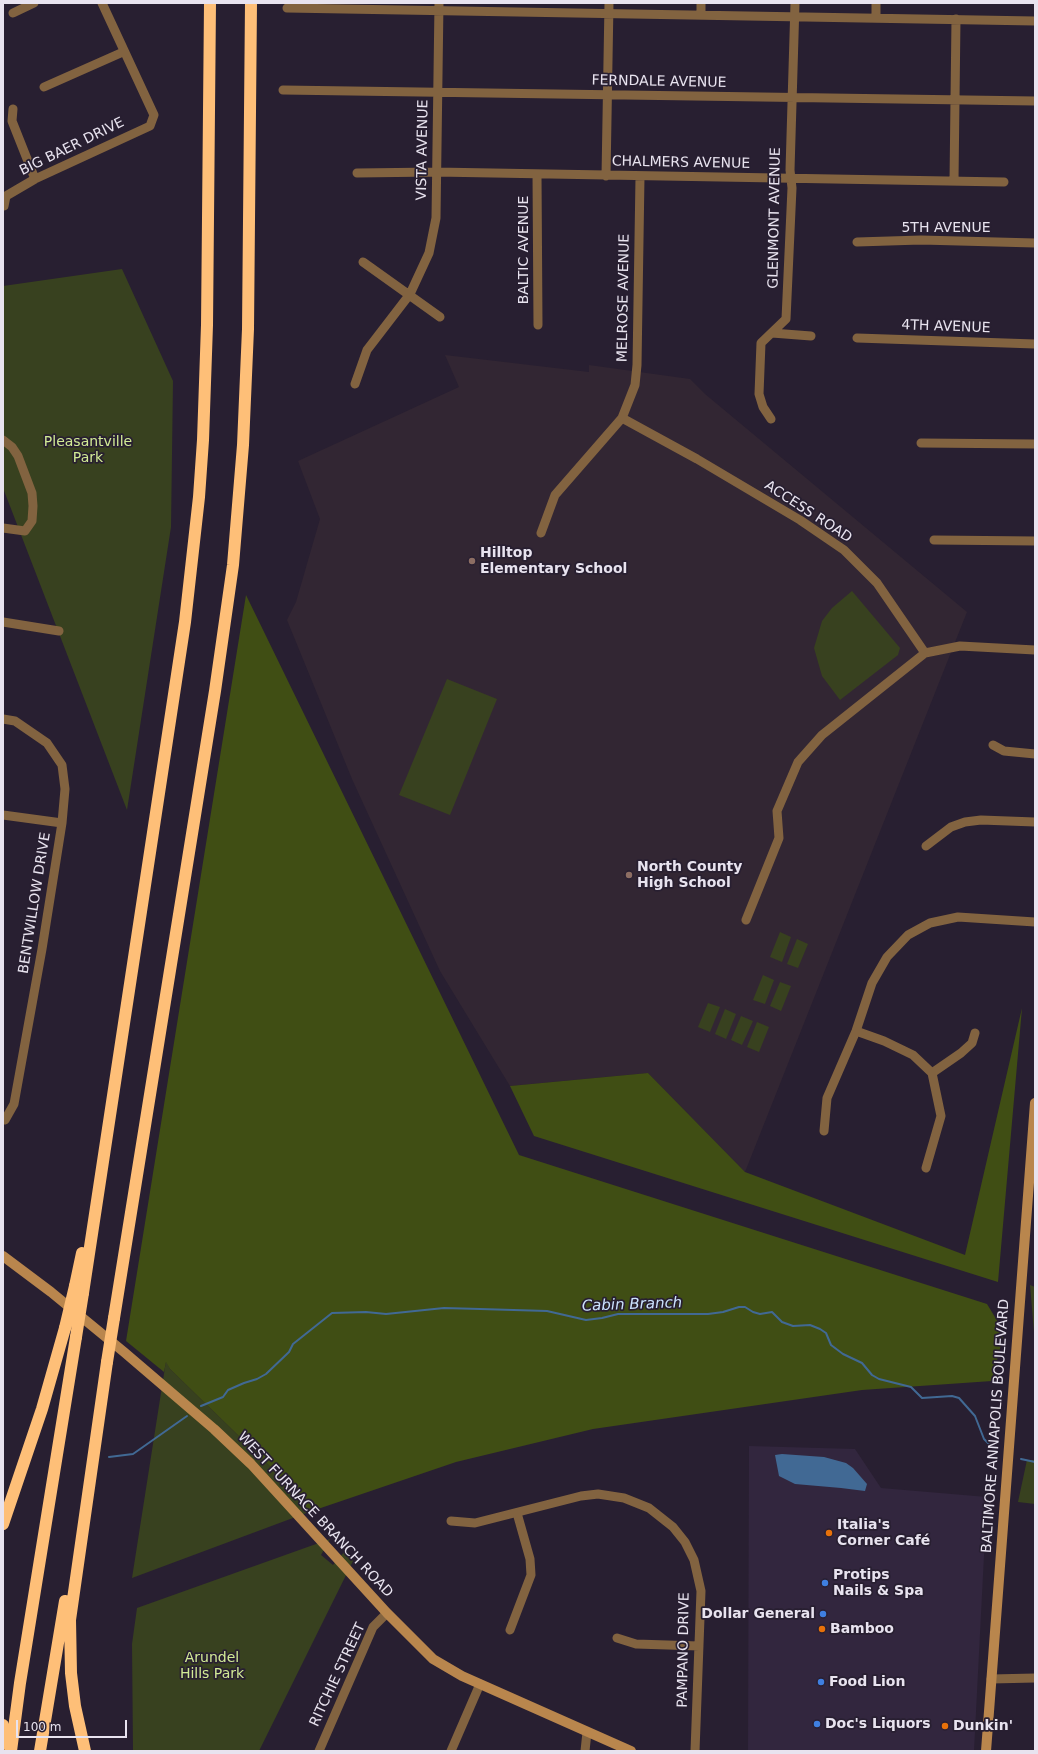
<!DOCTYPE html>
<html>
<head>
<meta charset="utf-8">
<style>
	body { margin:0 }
	#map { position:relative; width:1038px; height:1754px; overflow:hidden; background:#281f31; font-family:"DejaVu Sans",sans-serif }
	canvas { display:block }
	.frame { position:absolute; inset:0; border:4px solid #e8e3ef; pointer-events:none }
	.scale { position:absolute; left:16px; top:1720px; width:111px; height:18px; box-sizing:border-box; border:2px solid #e8e3ef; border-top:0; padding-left:5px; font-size:12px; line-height:14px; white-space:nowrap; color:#e8e3ef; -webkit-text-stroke:3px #281f31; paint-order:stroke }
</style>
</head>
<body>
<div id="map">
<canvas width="1038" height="1754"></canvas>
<div class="frame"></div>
<div class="scale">100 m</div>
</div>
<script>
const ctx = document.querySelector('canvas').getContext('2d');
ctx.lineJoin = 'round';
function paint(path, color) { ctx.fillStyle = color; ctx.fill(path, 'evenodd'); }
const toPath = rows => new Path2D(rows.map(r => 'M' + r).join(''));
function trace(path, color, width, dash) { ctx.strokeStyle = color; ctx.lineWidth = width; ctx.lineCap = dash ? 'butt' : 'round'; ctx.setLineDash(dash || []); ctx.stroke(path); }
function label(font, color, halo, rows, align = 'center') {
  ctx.font = font + ' "DejaVu Sans",sans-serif'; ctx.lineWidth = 3.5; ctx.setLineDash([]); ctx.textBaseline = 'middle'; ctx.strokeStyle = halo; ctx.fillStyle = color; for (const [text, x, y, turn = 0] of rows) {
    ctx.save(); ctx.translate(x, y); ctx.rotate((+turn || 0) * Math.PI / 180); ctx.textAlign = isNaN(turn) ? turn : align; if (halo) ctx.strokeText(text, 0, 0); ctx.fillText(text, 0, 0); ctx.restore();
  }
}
const built = toPath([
	[749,1446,855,1449,881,1488,987,1497,974,1751,748,1751]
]);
const education = toPath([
	[445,355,589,372,589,365,690,379,705,394,967,612,745,1172,648,1073,510,1086,440,971,352,779,287,620,296,602,320,519,298,461,459,387]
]);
const green = toPath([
	[122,269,173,381,171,527,127,810,3,488,3,286],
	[852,591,900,648,898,655,840,700,822,676,814,648,822,621,832,608],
	[447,679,497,699,450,815,399,795],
	[780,932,791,937,782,962,770,957],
	[797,939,808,944,798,968,787,964],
	[763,975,774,980,765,1004,753,1000],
	[780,982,791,986,781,1011,770,1006],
	[708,1003,720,1007,710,1032,698,1027],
	[725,1009,736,1014,726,1039,715,1034],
	[741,1016,753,1021,742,1045,731,1040],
	[757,1022,769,1027,759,1052,747,1047],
	[1030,1285,1035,1287,1035,1344],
	[166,1361,170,1369,281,1477,309,1512,132,1578],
	[1035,1449,1035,1504,1018,1502,1027,1460,1034,1460],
	[330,1539,321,1555,333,1565,345,1551,353,1561,259,1751,133,1751,132,1644,137,1608]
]);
const forest = toPath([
	[246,595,519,1155,987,1304,1004,1332,992,1381,862,1390,593,1429,456,1462,309,1512,281,1477,170,1369,166,1362,164,1372,126,1341],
	[1022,1008,998,1282,534,1136,510,1086,648,1073,745,1172,965,1255]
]);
const water = toPath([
	[782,1454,824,1457,846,1463,853,1468,867,1484,865,1491,841,1488,795,1484,779,1476,775,1455]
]);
const stream = toPath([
	[201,1406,223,1397,228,1390,244,1383,257,1379,266,1374,289,1352,293,1344,332,1313,366,1312,386,1314,444,1308,480,1309,547,1311,586,1320,602,1318,618,1314,708,1314,723,1312,739,1307,745,1307,753,1312,760,1314,772,1312,782,1322,793,1326,810,1325,820,1329,826,1333,831,1345,843,1354,862,1363,872,1375,879,1379,911,1387,922,1398,952,1396,959,1398,975,1416,984,1439,991,1446],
	[109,1457,133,1454,187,1416],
	[1021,1459,1035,1462]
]);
const street = toPath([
	[287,8,1035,21],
	[13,13,34,3],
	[701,15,701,3],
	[876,18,876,3],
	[44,87,123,52],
	[283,90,1035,101],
	[13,109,12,121,35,179],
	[357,173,436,172,1004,182],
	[537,174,538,325],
	[606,176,609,3],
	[954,181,956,19],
	[4,206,6,196,35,179,150,126,154,115,102,3],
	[857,242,921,240,1035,243],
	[363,262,440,317],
	[772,333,811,336],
	[857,338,1035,344],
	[355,384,367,350,410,294,429,253,436,218,439,3],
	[622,418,635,385,637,365,640,177],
	[771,419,763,407,759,394,761,343,786,319,792,188,790,170,795,3],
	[3,440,12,447,18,456,32,493,33,506,32,521,25,531,3,528],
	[921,443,1035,444],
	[541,533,555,495,622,418,697,459,800,520,844,550,877,583,925,653,822,735,798,762,777,811,779,838,746,920],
	[934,540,1035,541],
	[3,622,59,631],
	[925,653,960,646,1035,650],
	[3,719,15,721,47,743,62,765,65,789,62,823,42,949,14,1104,5,1120],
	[993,745,1004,751,1035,754],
	[3,815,62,823],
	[926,846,951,827,965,822,981,820,1035,822],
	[856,1031,884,1041,913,1055,932,1073,941,1116,926,1168],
	[932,1073,961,1053,972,1043,975,1033],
	[824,1131,827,1098,856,1031,872,983,887,957,908,935,930,923,958,917,1035,922],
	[451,1521,475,1523,581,1496,598,1494,624,1498,649,1508,673,1527,685,1542,694,1560,701,1591,695,1751],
	[510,1630,531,1575,530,1559,517,1513],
	[617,1638,636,1644,699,1646],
	[991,1679,1035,1678],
	[319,1751,373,1627,387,1613],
	[451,1751,480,1684],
	[585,1751,587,1732]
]);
const secondary = toPath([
	[3,1256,51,1292,124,1352,214,1429,251,1464,387,1613,433,1659,462,1676,631,1751],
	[986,1751,1035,1103]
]);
const highway = toPath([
	[75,1286,82,1253],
	[83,1293,185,622,199,497,203,440,207,325,210,3],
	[114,1318,215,691,233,565,243,445,248,329,251,3],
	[3,1524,42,1409,65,1328],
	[11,1751,20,1683,76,1337],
	[40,1751,65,1601],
	[85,1751,75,1706,71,1673,70,1620,107,1362]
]);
const highwayBridge = toPath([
	[65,1328,75,1286],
	[76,1337,83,1293],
	[107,1362,114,1318],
	[3,1725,11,1751]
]);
const markers = [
	[472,561,4,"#8d6e63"],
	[629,875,4,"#8d6e63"],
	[829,1533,4,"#e8710a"],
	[825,1583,4,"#3f7fe0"],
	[823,1614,4,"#3f7fe0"],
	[822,1629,4,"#e8710a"],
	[821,1682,4,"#3f7fe0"],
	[817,1724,4,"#3f7fe0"],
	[945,1726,4,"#e8710a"]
];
const streetNames = [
	["FERNDALE AVENUE",659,82,1],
	["BIG BAER DRIVE",72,147,-26],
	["VISTA AVENUE",423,150,-89],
	["CHALMERS AVENUE",681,163,1],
	["GLENMONT AVENUE",775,218,-89],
	["5TH AVENUE",946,228],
	["BALTIC AVENUE",524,250,-90],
	["MELROSE AVENUE",624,298,-89],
	["4TH AVENUE",946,327,2],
	["ACCESS ROAD",808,512,33],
	["BENTWILLOW DRIVE",35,903,-81],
	["BALTIMORE ANNAPOLIS BOULEVARD",996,1426,-86],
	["WEST FURNACE BRANCH ROAD",315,1515,47],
	["PAMPANO DRIVE",684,1650,-89],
	["RITCHIE STREET",338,1675,-65]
];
const parkNames = [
	["Pleasantville",88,442],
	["Park",88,458],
	["Arundel",212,1658],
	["Hills Park",212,1674]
];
const poiNames = [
	["Hilltop",480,553],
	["Elementary School",480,569],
	["North County",637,867],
	["High School",637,883],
	["Italia's",837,1525],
	["Corner Café",837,1541],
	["Protips",833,1575],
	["Nails & Spa",833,1591],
	["Dollar General",815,1614,"right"],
	["Bamboo",830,1629],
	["Food Lion",829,1682],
	["Doc's Liquors",825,1724],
	["Dunkin'",953,1726]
];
const waterNames = [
	["Cabin Branch",632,1305,-2]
];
paint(built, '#32263e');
paint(education, '#322633');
paint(green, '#38411f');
paint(forest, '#404e14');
paint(water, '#416994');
trace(stream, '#416994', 2);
trace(street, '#826340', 9);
trace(secondary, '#b9864d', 10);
trace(highway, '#febf78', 12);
trace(highwayBridge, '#febf78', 12);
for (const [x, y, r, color] of markers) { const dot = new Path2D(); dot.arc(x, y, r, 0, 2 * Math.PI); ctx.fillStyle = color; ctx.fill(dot); trace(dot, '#281f31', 1.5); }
label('14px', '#e8e3ef', '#281f31', streetNames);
label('14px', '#d2eb95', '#281f31', parkNames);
label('bold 14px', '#e8e3ef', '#281f31', poiNames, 'left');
label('italic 15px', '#cbe2fd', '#281f31', waterNames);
</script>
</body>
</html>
